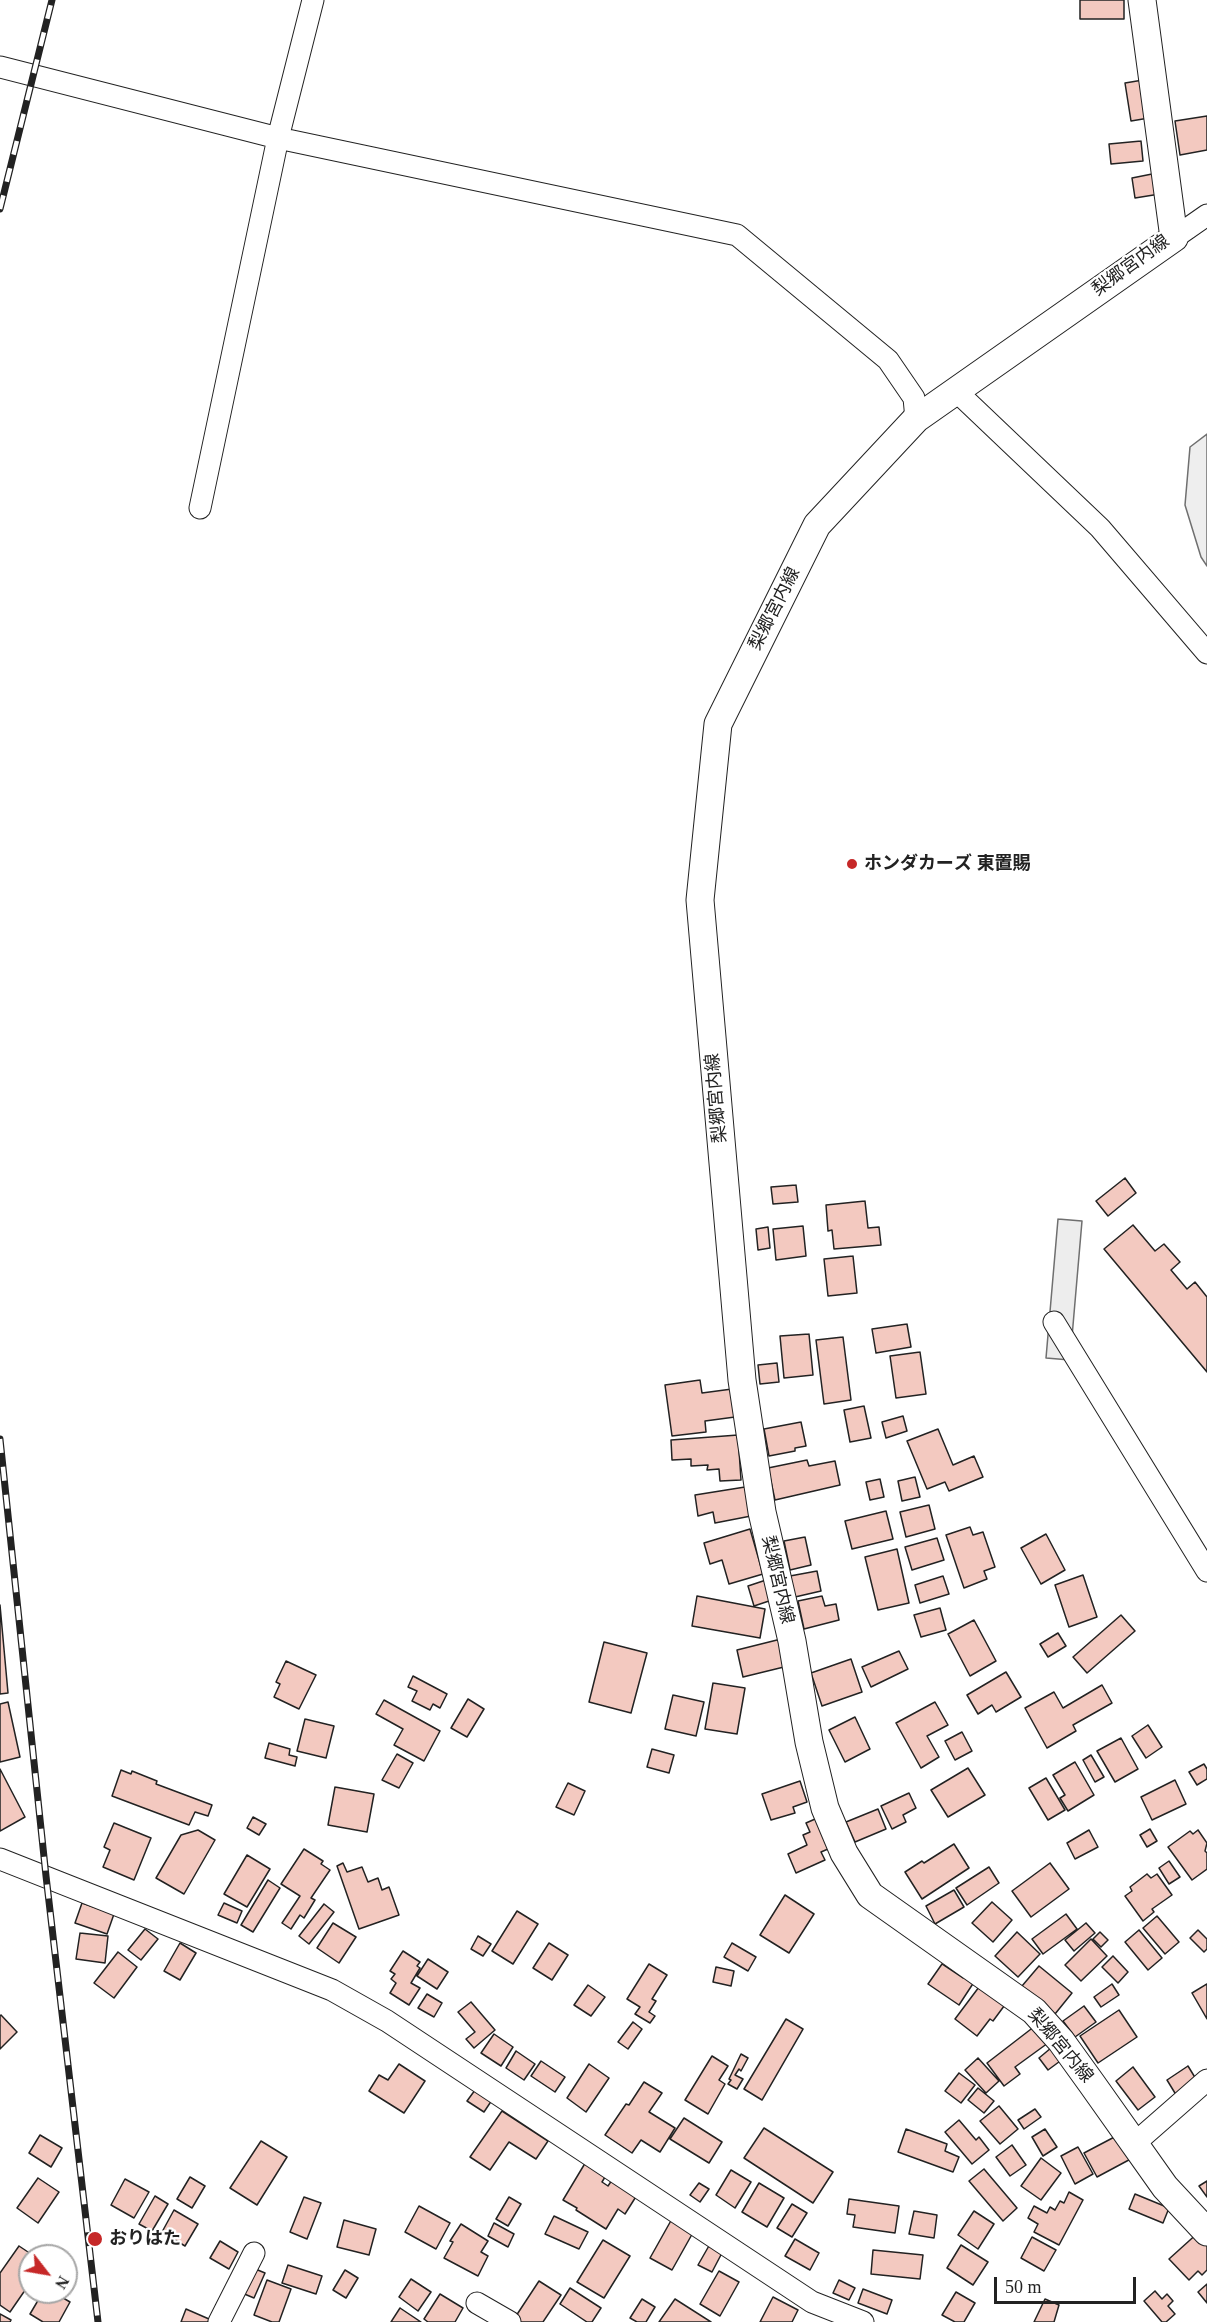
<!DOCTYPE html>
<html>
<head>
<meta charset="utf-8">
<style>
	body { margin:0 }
	#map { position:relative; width:1207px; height:2322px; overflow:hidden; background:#fff; font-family:"Times New Roman",serif }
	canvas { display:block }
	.north { position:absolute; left:18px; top:2244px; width:60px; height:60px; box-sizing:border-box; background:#fff; border:2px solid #a7a7a7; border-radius:50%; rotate:121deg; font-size:16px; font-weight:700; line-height:24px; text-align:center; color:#222 }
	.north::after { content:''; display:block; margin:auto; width:21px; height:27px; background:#c62828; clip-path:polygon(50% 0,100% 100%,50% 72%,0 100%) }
	.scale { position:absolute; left:994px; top:2277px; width:142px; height:27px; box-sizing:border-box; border:3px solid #222; border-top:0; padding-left:8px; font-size:18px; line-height:21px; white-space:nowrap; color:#222; -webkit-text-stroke:4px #fff; paint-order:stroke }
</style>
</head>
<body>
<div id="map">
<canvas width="1207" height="2322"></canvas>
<div class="north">N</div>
<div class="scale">50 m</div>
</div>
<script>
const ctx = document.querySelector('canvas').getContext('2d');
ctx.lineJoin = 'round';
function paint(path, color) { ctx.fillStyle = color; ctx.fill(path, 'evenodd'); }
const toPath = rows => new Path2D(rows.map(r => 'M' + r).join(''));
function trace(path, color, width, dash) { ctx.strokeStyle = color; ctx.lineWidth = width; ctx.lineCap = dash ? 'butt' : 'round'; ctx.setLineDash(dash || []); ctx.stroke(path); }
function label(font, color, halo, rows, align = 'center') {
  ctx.font = font + ' "Times New Roman","Noto Sans JP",serif'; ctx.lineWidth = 4.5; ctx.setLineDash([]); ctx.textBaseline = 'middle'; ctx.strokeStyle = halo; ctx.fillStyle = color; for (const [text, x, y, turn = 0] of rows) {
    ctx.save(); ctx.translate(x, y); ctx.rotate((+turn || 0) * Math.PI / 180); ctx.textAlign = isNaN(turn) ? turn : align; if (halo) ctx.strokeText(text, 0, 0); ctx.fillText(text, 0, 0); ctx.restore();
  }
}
const green = toPath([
	[1207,434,1207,566,1201,557,1185,505,1190,447,1207,434]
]);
const parking = toPath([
	[1058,1219,1082,1221,1070,1360,1046,1358,1058,1219]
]);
const building = toPath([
	[1080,0,1124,0,1124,19,1080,19,1080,0],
	[1149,79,1155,117,1131,121,1125,83,1149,79],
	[1207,116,1207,150,1180,155,1175,121,1207,116],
	[1141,141,1143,161,1111,164,1109,144,1141,141],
	[1162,172,1166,193,1135,198,1132,178,1162,172],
	[1125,1178,1136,1193,1108,1216,1096,1201,1125,1178],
	[796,1185,798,1202,773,1204,771,1187,796,1185],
	[865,1201,868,1228,879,1227,881,1245,834,1249,832,1230,828,1231,826,1205,865,1201],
	[1133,1225,1155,1251,1164,1244,1180,1262,1171,1270,1187,1289,1195,1282,1207,1297,1207,1372,1104,1249,1133,1225],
	[803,1226,806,1256,776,1260,773,1229,803,1226],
	[768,1227,770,1248,758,1250,756,1229,768,1227],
	[853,1256,857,1293,828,1296,824,1259,853,1256],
	[907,1324,911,1347,876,1353,872,1329,907,1324],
	[809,1334,813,1375,784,1378,780,1336,809,1334],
	[843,1337,851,1400,824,1404,816,1340,843,1337],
	[920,1352,926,1394,896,1398,890,1356,920,1352],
	[777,1363,779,1382,760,1384,758,1365,777,1363],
	[700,1380,702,1393,732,1389,735,1417,705,1421,706,1432,672,1436,665,1385,700,1380],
	[864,1406,871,1438,850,1442,844,1410,864,1406],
	[903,1416,907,1431,886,1438,882,1422,903,1416],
	[801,1422,806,1446,795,1448,795,1451,769,1456,764,1429,801,1422],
	[938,1429,953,1465,974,1456,983,1477,949,1491,945,1482,927,1489,907,1441,938,1429],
	[738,1435,741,1480,720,1481,719,1469,707,1470,708,1465,691,1466,691,1459,672,1460,671,1440,738,1435],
	[807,1460,809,1466,835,1461,840,1485,775,1500,768,1468,807,1460],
	[915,1477,920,1497,902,1501,898,1481,915,1477],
	[880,1479,884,1497,870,1500,866,1482,880,1479],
	[745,1487,751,1516,715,1523,713,1512,698,1516,695,1495,745,1487],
	[929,1505,935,1529,906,1537,900,1512,929,1505],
	[886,1511,893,1539,852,1549,845,1521,886,1511],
	[970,1527,973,1535,983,1532,995,1567,984,1571,987,1579,964,1588,946,1535,970,1527],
	[750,1529,763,1574,729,1584,722,1560,710,1564,704,1543,750,1529],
	[1046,1534,1065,1570,1041,1584,1021,1548,1046,1534],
	[805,1537,811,1565,790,1570,784,1541,805,1537],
	[937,1538,944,1560,912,1570,905,1547,937,1538],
	[897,1549,909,1603,878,1610,865,1557,897,1549],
	[817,1571,821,1591,795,1597,790,1576,817,1571],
	[1083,1575,1097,1617,1069,1627,1055,1585,1083,1575],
	[943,1576,949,1594,920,1603,915,1585,943,1576],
	[769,1579,775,1599,754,1606,748,1586,769,1579],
	[697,1596,765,1609,760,1638,692,1626,697,1596],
	[822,1596,825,1606,836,1604,839,1620,804,1629,798,1601,822,1596],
	[0,1605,8,1693,0,1694,0,1605],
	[940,1608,946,1630,921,1637,914,1615,940,1608],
	[1121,1615,1135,1631,1087,1673,1073,1657,1121,1615],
	[974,1620,996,1661,970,1676,948,1634,974,1620],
	[1058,1633,1066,1646,1048,1657,1040,1644,1058,1633],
	[781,1639,788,1666,743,1677,737,1650,781,1639],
	[604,1642,647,1653,631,1713,589,1702,604,1642],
	[899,1651,908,1669,871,1687,862,1667,899,1651],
	[851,1659,862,1692,822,1706,811,1673,851,1659],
	[286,1661,316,1675,299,1709,274,1697,280,1684,276,1682,286,1661],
	[1006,1672,1021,1697,996,1712,992,1705,978,1714,967,1695,1006,1672],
	[413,1676,447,1694,440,1708,433,1704,430,1710,412,1701,417,1691,408,1687,413,1676],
	[713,1683,745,1688,737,1734,705,1729,713,1683],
	[1102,1685,1112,1703,1073,1725,1076,1731,1047,1748,1025,1708,1054,1692,1063,1708,1102,1685],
	[673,1695,704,1702,696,1736,665,1729,673,1695],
	[468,1699,484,1709,467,1737,451,1728,468,1699],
	[384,1700,440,1731,424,1761,394,1745,403,1729,376,1714,384,1700],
	[8,1702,20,1757,0,1762,0,1704,8,1702],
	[935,1702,948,1725,927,1736,939,1757,921,1768,896,1723,935,1702],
	[855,1717,870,1749,845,1762,829,1730,855,1717],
	[305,1719,334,1726,326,1758,297,1751,305,1719],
	[1148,1725,1162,1747,1146,1758,1132,1736,1148,1725],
	[962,1732,972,1751,955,1760,945,1741,962,1732],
	[1121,1738,1138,1769,1115,1782,1097,1751,1121,1738],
	[269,1743,290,1749,289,1755,297,1757,295,1766,265,1758,269,1743],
	[652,1749,674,1755,669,1773,647,1767,652,1749],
	[397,1754,413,1763,399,1788,382,1780,397,1754],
	[1091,1755,1104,1777,1095,1782,1083,1760,1091,1755],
	[1075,1762,1094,1795,1068,1811,1060,1798,1065,1795,1053,1775,1075,1762],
	[1204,1764,1207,1769,1207,1779,1197,1785,1189,1772,1204,1764],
	[968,1768,985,1795,948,1817,931,1790,968,1768],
	[0,1769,25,1817,0,1831,0,1769],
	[121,1770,131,1774,132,1771,157,1781,156,1784,212,1805,208,1816,195,1812,189,1825,112,1796,121,1770],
	[1046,1778,1065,1810,1048,1820,1029,1788,1046,1778],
	[1175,1780,1186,1804,1152,1820,1141,1797,1175,1780],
	[800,1781,807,1802,793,1807,795,1813,771,1820,762,1794,800,1781],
	[568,1783,585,1791,574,1815,556,1807,568,1783],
	[335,1787,374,1794,367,1832,328,1825,335,1787],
	[909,1793,916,1808,903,1815,906,1822,892,1829,881,1806,909,1793],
	[878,1809,886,1829,855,1842,846,1822,878,1809],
	[822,1816,835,1846,821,1852,825,1860,796,1873,788,1854,807,1845,803,1835,810,1832,806,1823,822,1816],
	[253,1817,266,1824,259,1835,247,1828,253,1817],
	[114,1823,151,1838,134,1880,103,1867,110,1850,104,1847,114,1823],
	[1150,1829,1157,1841,1147,1847,1140,1835,1150,1829],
	[198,1830,215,1840,184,1894,156,1878,181,1835,198,1830],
	[1089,1830,1098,1847,1075,1859,1067,1843,1089,1830],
	[1198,1830,1207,1843,1205,1851,1207,1853,1207,1869,1192,1880,1168,1847,1190,1831,1193,1834,1198,1830],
	[954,1844,969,1868,922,1899,905,1872,922,1861,924,1863,954,1844],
	[304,1849,323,1861,321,1864,330,1870,311,1898,315,1900,304,1918,300,1915,291,1929,282,1923,300,1896,281,1884,304,1849],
	[247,1855,270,1869,247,1907,224,1894,247,1855],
	[1169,1861,1180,1877,1169,1884,1159,1868,1169,1861],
	[343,1863,347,1872,362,1867,368,1882,378,1878,382,1890,389,1887,399,1915,359,1929,337,1866,343,1863],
	[1050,1863,1069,1889,1031,1917,1012,1891,1050,1863],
	[989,1867,999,1883,967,1905,956,1888,989,1867],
	[1147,1874,1151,1878,1157,1874,1172,1895,1152,1909,1154,1912,1143,1921,1125,1896,1132,1891,1130,1887,1147,1874],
	[268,1880,280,1888,253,1932,241,1925,268,1880],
	[954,1890,964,1907,935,1924,926,1906,954,1890],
	[785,1895,814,1914,789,1953,760,1935,785,1895],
	[992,1902,1012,1920,993,1942,972,1923,992,1902],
	[82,1903,114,1914,107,1934,75,1923,82,1903],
	[224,1903,242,1911,237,1923,218,1915,224,1903],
	[324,1904,334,1912,309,1944,299,1936,324,1904],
	[517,1911,538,1924,513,1964,492,1951,517,1911],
	[1066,1914,1077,1929,1043,1954,1032,1939,1066,1914],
	[1157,1916,1179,1942,1165,1954,1143,1928,1157,1916],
	[333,1923,356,1937,339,1963,317,1948,333,1923],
	[1086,1923,1095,1933,1074,1951,1065,1940,1086,1923],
	[145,1929,158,1939,141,1960,128,1950,145,1929],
	[1139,1930,1162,1958,1148,1970,1125,1942,1139,1930],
	[1198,1930,1207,1939,1207,1949,1204,1952,1190,1938,1198,1930],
	[1017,1932,1040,1954,1018,1977,995,1956,1017,1932],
	[1100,1932,1108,1940,1101,1947,1093,1939,1100,1932],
	[80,1933,108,1936,105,1963,76,1959,80,1933],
	[478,1936,491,1944,483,1956,471,1949,478,1936],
	[1091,1939,1107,1956,1081,1981,1065,1965,1091,1939],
	[180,1943,196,1953,180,1980,164,1971,180,1943],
	[549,1943,568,1955,552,1980,533,1968,549,1943],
	[732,1943,756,1957,748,1971,724,1957,732,1943],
	[403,1951,420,1962,417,1966,420,1968,411,1983,420,1988,409,2005,390,1993,396,1983,391,1979,395,1974,390,1971,403,1951],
	[118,1952,137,1967,114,1998,94,1983,118,1952],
	[1113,1956,1128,1972,1118,1983,1102,1967,1113,1956],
	[428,1959,448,1972,437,1989,417,1976,428,1959],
	[649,1964,667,1975,652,1999,656,2001,649,2012,655,2016,650,2023,635,2014,640,2007,627,1999,649,1964],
	[942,1964,963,1978,968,1970,978,1976,959,2005,928,1984,942,1964],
	[1039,1966,1072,1993,1055,2014,1022,1986,1039,1966],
	[716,1967,734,1971,731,1986,713,1982,716,1967],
	[985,1979,1010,1998,993,2021,990,2019,977,2036,955,2019,985,1979],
	[1112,1984,1119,1995,1101,2007,1094,1997,1112,1984],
	[1207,1984,1207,2019,1192,1993,1207,1984],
	[588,1985,605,1997,591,2016,574,2005,588,1985],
	[427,1994,442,2003,434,2017,418,2008,427,1994],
	[471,2002,495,2030,474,2048,466,2039,475,2032,458,2012,471,2002],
	[1084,2006,1096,2022,1075,2037,1063,2021,1084,2006],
	[1119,2010,1137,2037,1098,2063,1080,2036,1119,2010],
	[1,2015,17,2032,0,2049,0,2016,1,2015],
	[786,2019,803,2029,762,2100,744,2089,786,2019],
	[633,2022,642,2029,628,2049,618,2042,633,2022],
	[1035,2026,1048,2043,1015,2067,1020,2074,1004,2086,987,2063,1035,2026],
	[494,2034,513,2047,501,2066,481,2053,494,2034],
	[1057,2043,1067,2056,1048,2070,1039,2058,1057,2043],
	[516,2051,535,2064,524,2080,506,2068,516,2051],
	[741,2054,748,2058,741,2071,739,2069,735,2075,743,2079,737,2089,728,2084,731,2080,729,2079,741,2054],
	[712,2056,728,2066,719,2080,725,2084,708,2114,685,2100,712,2056],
	[978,2058,999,2081,986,2093,965,2070,978,2058],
	[541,2061,565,2077,555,2092,531,2076,541,2061],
	[399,2064,425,2081,404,2113,369,2091,379,2075,388,2080,399,2064],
	[589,2064,609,2078,586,2112,567,2098,589,2064],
	[1188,2066,1199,2084,1178,2098,1167,2080,1188,2066],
	[1133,2067,1155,2097,1138,2110,1116,2081,1133,2067],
	[959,2073,975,2085,961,2103,945,2091,959,2073],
	[644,2082,662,2093,649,2112,675,2128,660,2152,641,2140,632,2153,605,2135,626,2104,629,2105,644,2082],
	[478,2086,494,2097,484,2112,467,2101,478,2086],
	[978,2088,994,2101,984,2113,968,2100,978,2088],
	[999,2106,1018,2129,1000,2144,980,2121,999,2106],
	[1035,2109,1041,2117,1024,2129,1018,2120,1035,2109],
	[502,2111,548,2141,536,2159,509,2142,490,2170,470,2157,502,2111],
	[684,2118,722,2142,709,2163,670,2139,684,2118],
	[959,2120,976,2140,979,2137,989,2150,972,2164,945,2132,959,2120],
	[764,2128,833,2172,813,2203,744,2158,764,2128],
	[906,2129,947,2144,945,2151,959,2157,953,2172,898,2152,906,2129],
	[1045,2129,1057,2147,1043,2156,1032,2137,1045,2129],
	[1122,2133,1140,2154,1097,2177,1084,2153,1122,2133],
	[40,2135,62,2148,51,2167,29,2153,40,2135],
	[261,2141,287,2157,257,2205,230,2188,261,2141],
	[1012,2145,1026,2165,1010,2176,996,2157,1012,2145],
	[1078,2147,1093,2174,1075,2184,1061,2156,1078,2147],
	[1041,2158,1061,2173,1041,2200,1021,2186,1041,2158],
	[587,2160,608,2172,602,2182,608,2186,612,2180,637,2195,625,2214,618,2209,606,2229,576,2210,577,2208,563,2200,587,2160],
	[984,2169,1017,2208,1003,2221,969,2181,984,2169],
	[731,2170,751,2182,735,2208,716,2195,731,2170],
	[190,2177,205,2186,192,2208,177,2199,190,2177],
	[38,2178,59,2192,38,2223,17,2208,38,2178],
	[125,2179,149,2192,134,2218,111,2205,125,2179],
	[1207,2181,1207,2197,1199,2186,1207,2181],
	[699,2183,709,2189,700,2202,690,2195,699,2183],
	[759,2183,784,2198,767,2227,742,2212,759,2183],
	[1069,2192,1083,2200,1059,2245,1034,2232,1038,2224,1028,2218,1034,2206,1047,2213,1050,2207,1055,2210,1060,2201,1064,2203,1069,2192],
	[1135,2194,1169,2208,1163,2223,1129,2209,1135,2194],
	[155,2196,168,2204,152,2231,139,2224,155,2196],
	[304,2197,321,2203,307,2239,290,2232,304,2197],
	[509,2197,521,2204,508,2226,496,2219,509,2197],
	[849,2199,899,2206,895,2233,853,2227,855,2215,847,2214,849,2199],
	[792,2204,807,2213,792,2237,777,2228,792,2204],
	[419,2206,450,2223,436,2249,405,2232,419,2206],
	[174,2210,198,2224,185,2246,162,2232,174,2210],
	[914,2211,937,2215,934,2238,909,2234,914,2211],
	[974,2211,994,2224,978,2249,958,2235,974,2211],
	[554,2216,588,2232,579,2249,545,2234,554,2216],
	[673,2217,695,2229,672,2270,650,2258,673,2217],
	[344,2220,376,2229,369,2255,337,2247,344,2220],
	[494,2223,514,2234,508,2247,488,2236,494,2223],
	[461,2224,488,2241,481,2252,488,2256,478,2276,444,2258,453,2242,450,2241,461,2224],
	[1200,2231,1207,2239,1207,2270,1202,2275,1198,2271,1189,2280,1169,2259,1200,2231],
	[1032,2237,1056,2250,1044,2271,1021,2258,1032,2237],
	[795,2239,819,2253,810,2270,785,2256,795,2239],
	[603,2240,630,2256,604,2298,577,2282,603,2240],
	[220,2241,238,2252,229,2269,210,2258,220,2241],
	[710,2244,723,2251,712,2272,698,2265,710,2244],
	[961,2245,988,2262,973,2285,947,2268,961,2245],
	[19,2246,34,2256,30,2256,30,2283,10,2312,0,2305,0,2273,19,2246],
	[873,2250,923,2255,920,2279,871,2274,873,2250],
	[288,2265,322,2276,316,2294,282,2283,288,2265],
	[253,2268,265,2273,254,2298,242,2293,253,2268],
	[345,2270,358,2278,346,2298,333,2290,345,2270],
	[719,2271,739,2282,720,2316,700,2304,719,2271],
	[411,2279,431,2292,418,2311,399,2297,411,2279],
	[267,2280,291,2289,279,2322,272,2322,254,2315,267,2280],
	[839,2280,855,2288,849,2300,833,2293,839,2280],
	[539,2281,561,2295,543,2322,518,2322,514,2319,539,2281],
	[1207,2284,1207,2303,1198,2292,1207,2284],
	[570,2288,601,2308,592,2322,587,2322,560,2304,570,2288],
	[863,2289,892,2300,887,2314,858,2303,863,2289],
	[1155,2291,1162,2299,1167,2294,1173,2301,1168,2306,1175,2314,1166,2322,1162,2322,1144,2301,1155,2291],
	[43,2292,53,2292,70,2302,59,2322,43,2322,30,2314,43,2292],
	[956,2292,975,2303,964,2322,955,2322,942,2315,956,2292],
	[440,2294,463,2308,455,2322,428,2322,424,2319,440,2294],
	[773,2297,798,2310,792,2322,760,2322,773,2297],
	[642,2299,655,2307,646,2322,637,2322,630,2318,642,2299],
	[675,2299,711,2322,659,2322,675,2299],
	[1045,2299,1059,2305,1054,2322,1034,2322,1045,2299],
	[400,2308,421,2322,391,2322,400,2308],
	[186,2309,209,2319,208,2322,181,2322,186,2309],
	[0,2314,11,2320,10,2322,0,2322,0,2314]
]);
const minor = toPath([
	[0,67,278,138,737,235,888,360,914,398,916,419],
	[1174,238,1207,215],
	[955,390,1100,528,1207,653],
	[200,508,278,138,313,0],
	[1054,1322,1207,1571],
	[0,1859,332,1990,387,2021,812,2302,863,2322],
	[1135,2143,1207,2080],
	[477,2303,510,2322],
	[219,2322,254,2253]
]);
const major = toPath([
	[1142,0,1174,238,916,419,817,525,718,724,700,900,742,1380,762,1512,792,1641,809,1742,825,1808,844,1853,870,1895,1034,2011,1061,2041,1092,2084,1165,2187,1207,2232]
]);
const rail = toPath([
	[0,209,52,0],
	[0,1439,46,1876,98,2322]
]);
const markers = [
	[852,864,6,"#c62828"],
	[95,2239,8,"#c62828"]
];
const streetNames = [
	["梨郷宮内線",1131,266,-36],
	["梨郷宮内線",775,609,-63],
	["梨郷宮内線",717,1098,-95],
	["梨郷宮内線",777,1580,77],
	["梨郷宮内線",1060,2046,50]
];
const poiNames = [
	["ホンダカーズ 東置賜",864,864],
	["おりはた",109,2239]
];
paint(green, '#eee');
trace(green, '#6f6f6f', 1.5);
paint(parking, '#ededed');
trace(parking, '#6f6f6f', 1.5);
paint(building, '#f3c9c0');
trace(building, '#222', 1.5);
trace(minor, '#222', 23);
trace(major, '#222', 29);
trace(minor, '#fff', 21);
trace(major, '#fff', 27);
trace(rail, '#222', 7);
trace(rail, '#fff', 4.5, [14]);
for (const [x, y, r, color] of markers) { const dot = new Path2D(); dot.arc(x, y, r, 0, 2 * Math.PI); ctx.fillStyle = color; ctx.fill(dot); trace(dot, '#fff', 2); }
label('18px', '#222', '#fff', streetNames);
label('bold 18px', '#222', '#fff', poiNames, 'left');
</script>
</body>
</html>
